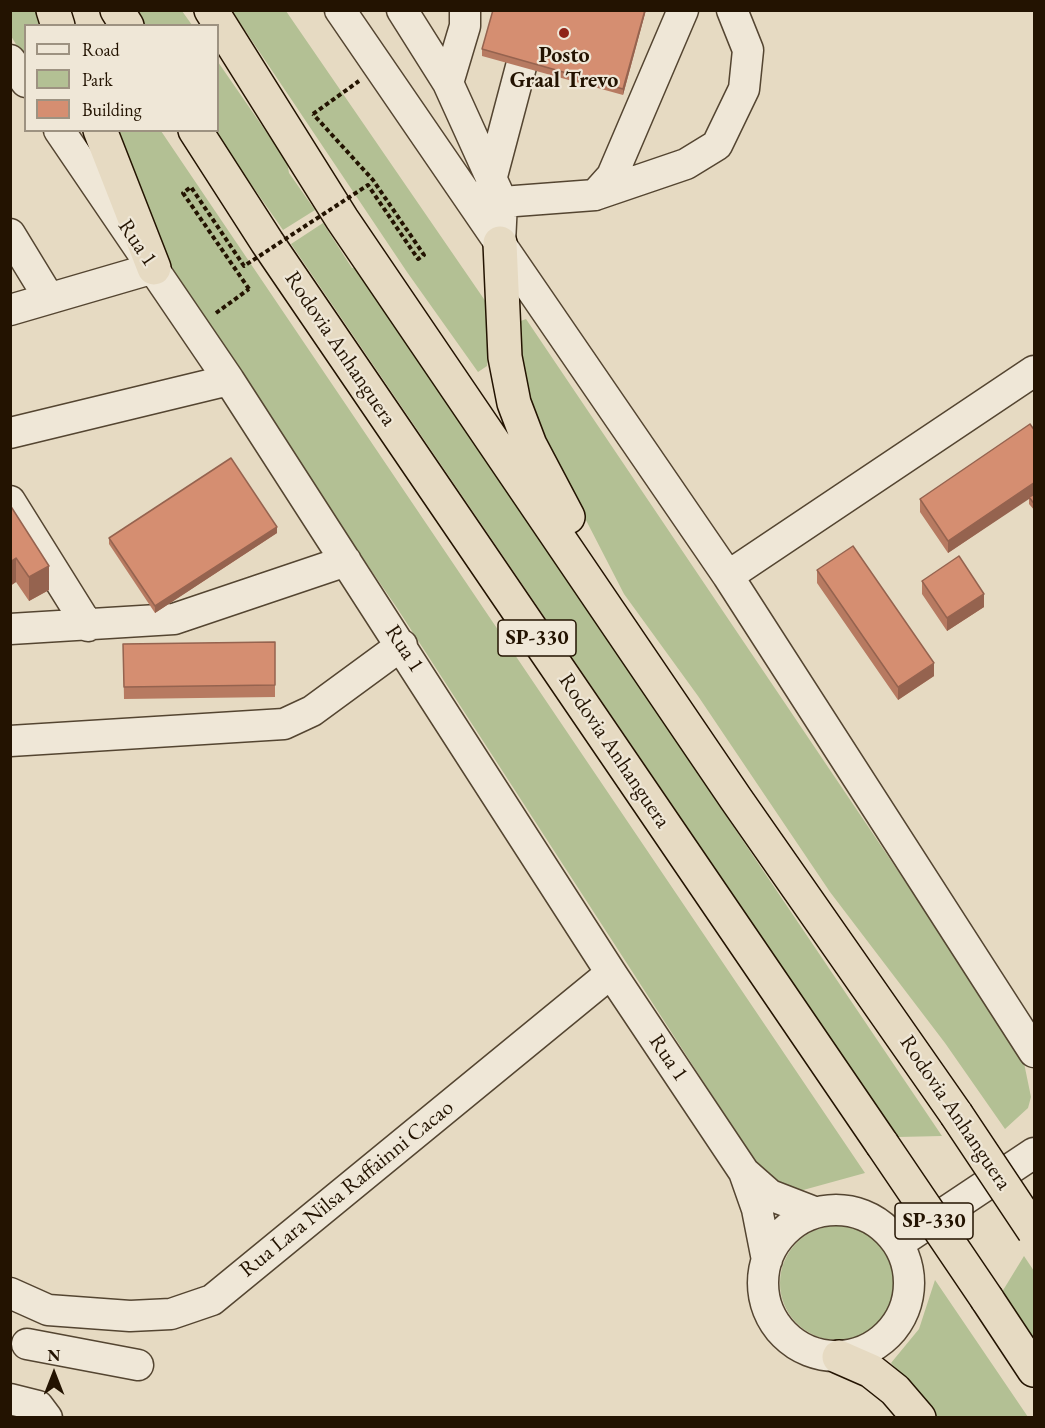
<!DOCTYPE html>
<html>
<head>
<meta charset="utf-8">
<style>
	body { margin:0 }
	#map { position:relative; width:1045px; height:1428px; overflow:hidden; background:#e6dac2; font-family:"EB Garamond",serif }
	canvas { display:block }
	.frame { position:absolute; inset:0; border:12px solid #231301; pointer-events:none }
	.legend { position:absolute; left:24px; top:24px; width:195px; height:108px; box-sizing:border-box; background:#efe7d7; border:2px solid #9d9281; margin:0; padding:8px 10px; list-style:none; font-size:18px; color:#231301 }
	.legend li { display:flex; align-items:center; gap:12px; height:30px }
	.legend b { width:30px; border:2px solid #9d9281 }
	.north { position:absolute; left:24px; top:1344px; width:60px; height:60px; -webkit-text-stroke:4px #efe7d7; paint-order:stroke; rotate:0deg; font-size:16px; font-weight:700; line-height:24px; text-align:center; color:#231301 }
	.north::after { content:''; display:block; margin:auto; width:21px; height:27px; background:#231301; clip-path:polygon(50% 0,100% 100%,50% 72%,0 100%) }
</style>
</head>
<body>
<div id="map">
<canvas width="1045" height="1428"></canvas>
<div class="frame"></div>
<ul class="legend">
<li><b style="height:8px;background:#efe7d7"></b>Road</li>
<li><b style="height:16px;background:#b3c094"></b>Park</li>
<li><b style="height:16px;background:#d58e71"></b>Building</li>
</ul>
<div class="north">N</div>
</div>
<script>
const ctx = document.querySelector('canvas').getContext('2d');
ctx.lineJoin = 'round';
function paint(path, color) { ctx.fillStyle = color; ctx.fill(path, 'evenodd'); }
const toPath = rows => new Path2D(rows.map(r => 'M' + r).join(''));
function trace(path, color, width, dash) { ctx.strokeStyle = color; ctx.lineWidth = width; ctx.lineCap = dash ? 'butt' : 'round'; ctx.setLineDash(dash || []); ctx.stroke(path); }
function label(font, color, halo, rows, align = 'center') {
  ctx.font = font + ' "EB Garamond",serif'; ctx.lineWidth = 4.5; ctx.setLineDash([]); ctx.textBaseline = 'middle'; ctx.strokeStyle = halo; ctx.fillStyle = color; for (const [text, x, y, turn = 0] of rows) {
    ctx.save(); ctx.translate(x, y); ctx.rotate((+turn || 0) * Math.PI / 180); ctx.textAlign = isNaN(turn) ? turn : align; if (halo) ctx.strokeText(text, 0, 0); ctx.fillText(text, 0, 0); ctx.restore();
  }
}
const green = toPath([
	[10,11,36,11,43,25,26,26,25,59,11,36],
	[133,11,182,11,192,25,143,25],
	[232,11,286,11,486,302,490,323,490,345,487,366,478,372,407,272],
	[218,62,287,162,289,173,315,210,283,230,214,131,218,130],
	[116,131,161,131,865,1173,796,1192,767,1180,397,608,182,294],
	[323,223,352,268,357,268,942,1136,898,1137,291,244],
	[526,319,1014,1043,1024,1063,1031,1097,1028,1108,1005,1129,945,1043,830,892,698,696,624,594,536,423,523,388,518,322],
	'780 1283a57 57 0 1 1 114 0a57 57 0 1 1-114 0Z',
	[1024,1256,1034,1271,1034,1341,1002,1292],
	[935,1280,1028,1417,937,1417,891,1363,919,1329]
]);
const path = toPath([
	[313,114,359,81],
	[216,313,249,289]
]);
const minor = toPath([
	[340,10,728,576,1034,1052],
	[402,10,448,83,502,202],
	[10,60,26,82],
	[448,83,465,26,465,10],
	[59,130,229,380,611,973,744,1172,757,1209,767,1260],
	[491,180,536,10],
	[595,195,686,164,717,145,744,89,748,50,732,10],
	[10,234,49,298],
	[500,243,502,202,595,195,612,176,683,10],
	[10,310,154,268],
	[10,433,229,380],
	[10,501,88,626],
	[728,576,1034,371],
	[10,629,174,619,346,561],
	[10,741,284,724,312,711,402,645],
	[745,1173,770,1195,814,1212],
	'763 1283a73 73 0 1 1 146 0a73 73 0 1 1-146 0Z',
	[899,1243,1034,1153],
	[10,1293,48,1310,130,1316,171,1314,212,1300,611,973],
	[27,1344,138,1365],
	[10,1399,38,1406,47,1418]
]);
const highway = toPath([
	[53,10,58,26],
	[117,10,127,26],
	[211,10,342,219,736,799,956,1114],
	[100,130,154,268],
	[195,130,267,242,882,1144],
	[500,243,505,357,514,403,530,445,568,517],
	[987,1299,1034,1370],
	[839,1357,871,1371,895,1390,919,1418]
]);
const pathBridge = toPath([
	[249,289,183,193,191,187,244,266,368,185,418,259,424,255,373,180,313,114]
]);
const highwayBridge = toPath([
	[956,1114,1034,1231],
	[882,1144,987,1299]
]);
const wall = toPath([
	[646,10,623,95,482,56,482,49],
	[1035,431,1035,511,1029,504,1029,498,948,553,920,512,920,499],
	[10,505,49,590,29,601,16,582,10,586],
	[277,533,155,613,109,544,109,538],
	[817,570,934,676,898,700,817,583],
	[922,581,984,607,947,631,922,594],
	[275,642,275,697,124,699,123,644]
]);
const shadedWall = toPath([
	[645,10,646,10,623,95,623,89],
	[1035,482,1035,495,948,553,948,541],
	[277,527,277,533,155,613,155,606],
	[16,558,16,582,10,586,10,562],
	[49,566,49,590,29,601,29,577],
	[984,594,984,607,947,631,947,618],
	[934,663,934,676,898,700,898,687]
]);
const building = toPath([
	[493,10,645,10,623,89,482,49,493,10],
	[1030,424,1035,431,1035,482,948,541,920,499,1030,424],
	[231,458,277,527,155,606,109,538,231,458],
	[1035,494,1035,505,1029,497,1035,494],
	[10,505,49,566,29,577,16,558,10,562,10,505],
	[853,546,934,663,898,687,817,570,853,546],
	[959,556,984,594,947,618,922,581,959,556],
	[275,642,275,685,124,687,123,644,275,642]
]);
const markers = [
	[564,33,6,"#8f2418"]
];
const shields = [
	[537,638,78],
	[934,1221,78]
];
const shieldNames = [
	["SP-330",537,638],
	["SP-330",934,1221]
];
const poiNames = [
	["Posto",564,56],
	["Graal Trevo",564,81]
];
const streetNames = [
	["Rua 1",137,243,56],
	["Rodovia Anhanguera",340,349,56],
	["Rua 1",404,649,57],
	["Rodovia Anhanguera",614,751,56],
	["Rua 1",668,1058,56],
	["Rodovia Anhanguera",955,1113,56],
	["Rua Lara Nilsa Raffainni Cacao",347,1189,-39]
];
paint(green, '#b3c094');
trace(minor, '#544531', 33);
trace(highway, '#231301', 36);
trace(path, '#231301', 4, [4.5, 3]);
trace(minor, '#efe7d7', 30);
trace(highway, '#e6dac2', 33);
trace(highwayBridge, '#231301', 36, []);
trace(pathBridge, '#231301', 4, [4.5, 3]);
trace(highwayBridge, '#e6dac2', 33);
paint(wall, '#b77a61');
paint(shadedWall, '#95634f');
paint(building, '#d58e71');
trace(building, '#95634f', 1.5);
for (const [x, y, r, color] of markers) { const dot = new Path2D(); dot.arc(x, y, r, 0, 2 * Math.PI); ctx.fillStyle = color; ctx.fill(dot); trace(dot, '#efe7d7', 2); }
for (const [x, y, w] of shields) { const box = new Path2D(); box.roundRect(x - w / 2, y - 18, w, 36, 4.5); ctx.fillStyle = '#efe7d7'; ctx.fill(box); trace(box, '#231301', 1.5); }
label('bold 21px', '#231301', null, shieldNames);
label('bold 22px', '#231301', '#efe7d7', poiNames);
label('22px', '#231301', '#efe7d7', streetNames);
</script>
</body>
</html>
